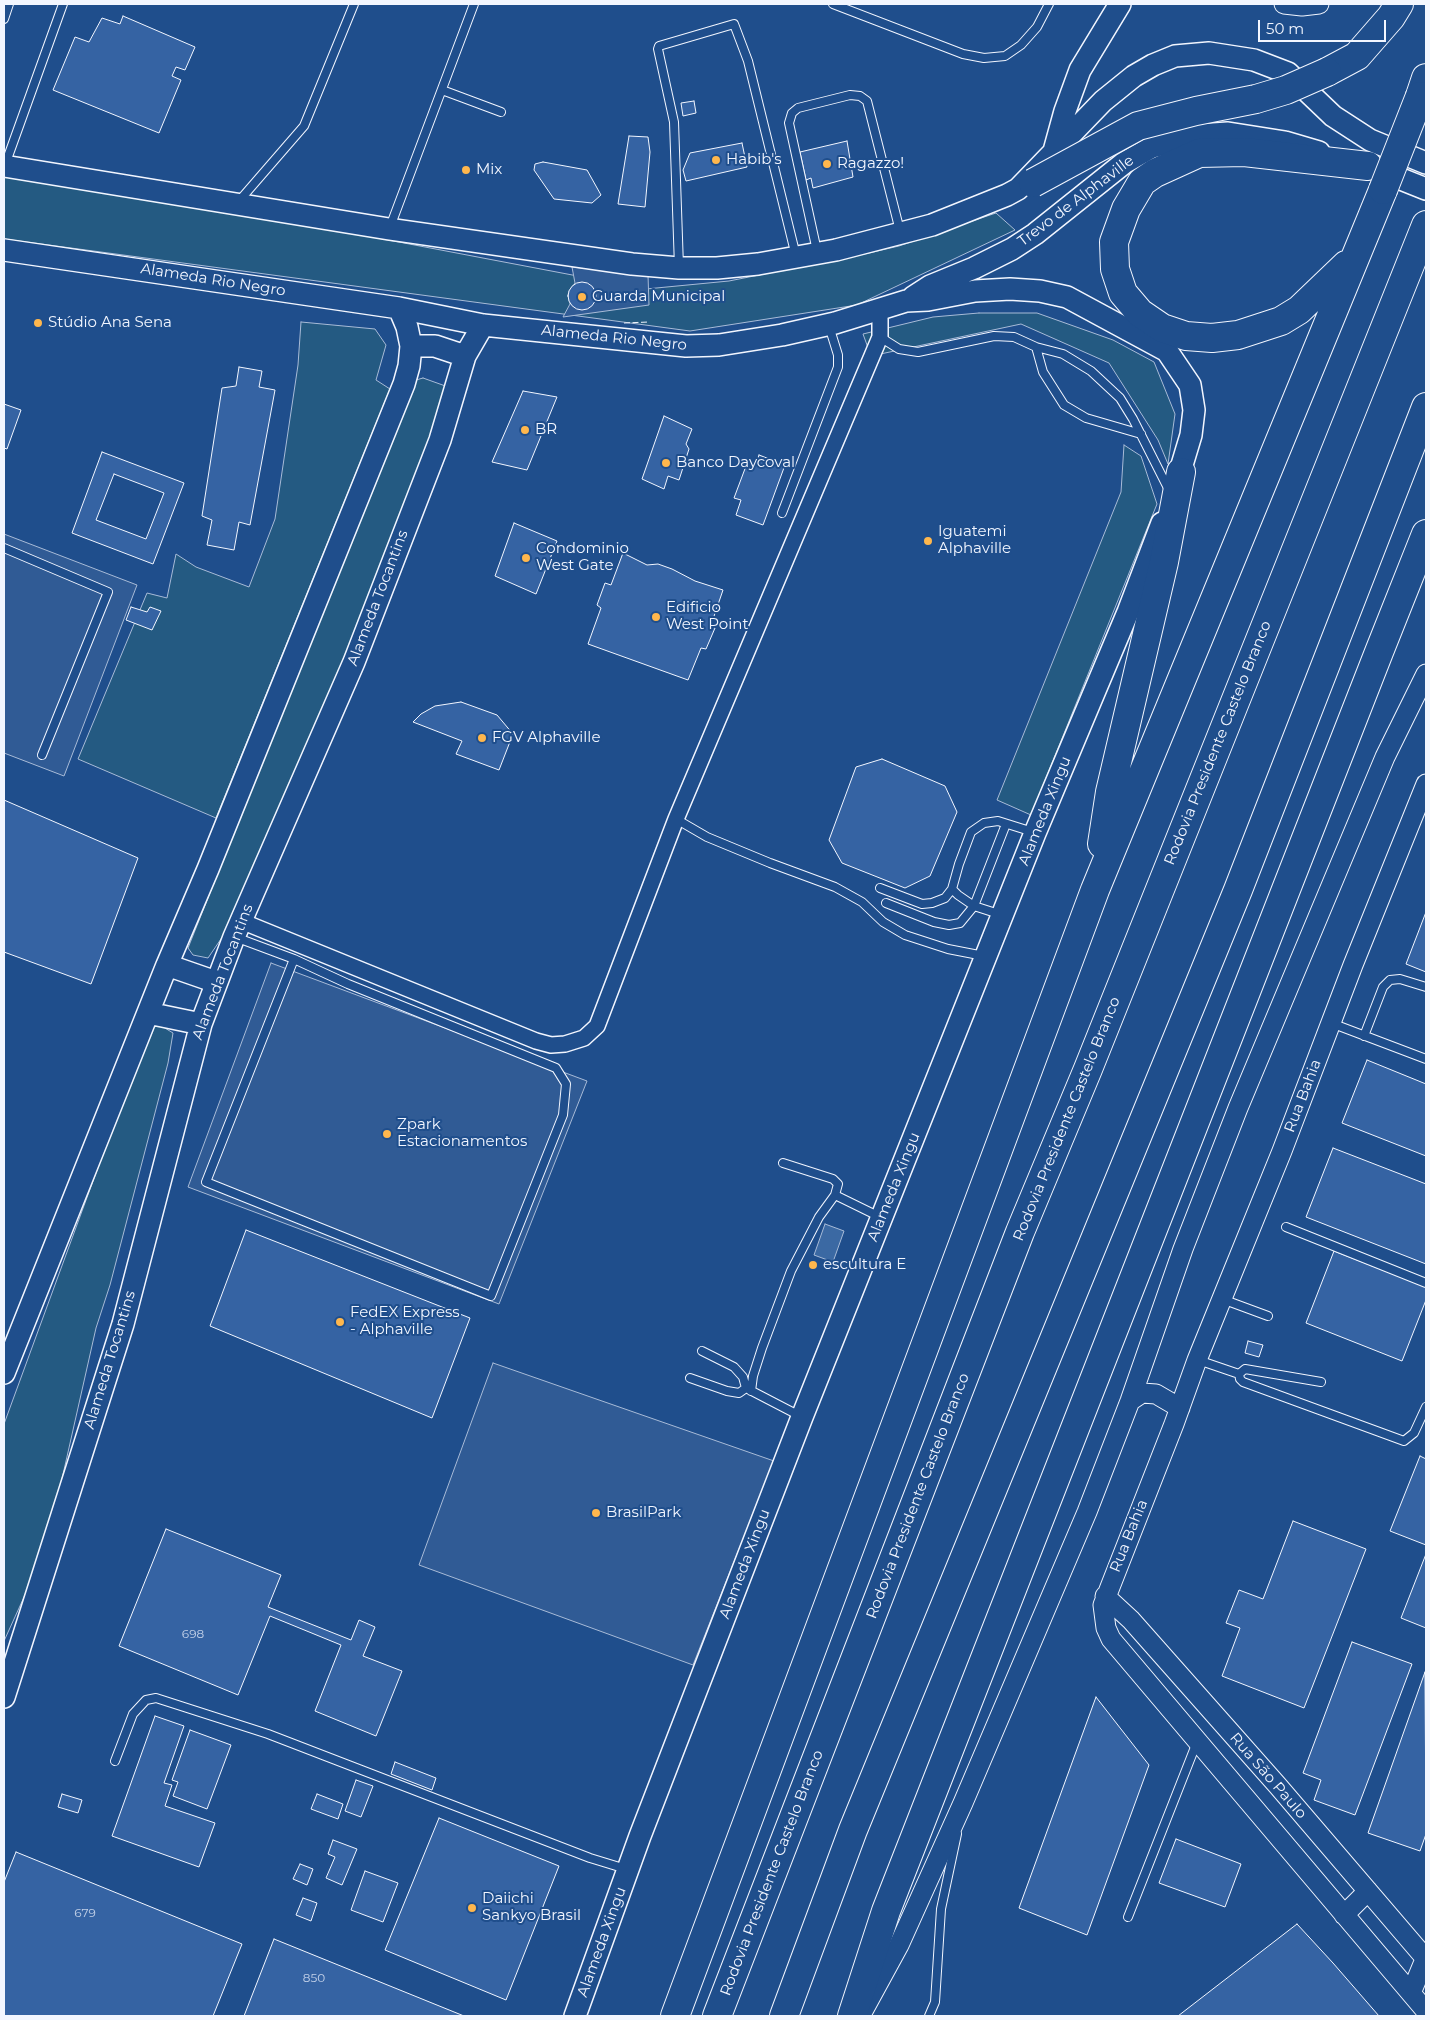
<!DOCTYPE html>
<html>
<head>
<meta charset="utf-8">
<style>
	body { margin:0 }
	#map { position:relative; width:1430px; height:2020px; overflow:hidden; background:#1f4e8c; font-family:Montserrat,sans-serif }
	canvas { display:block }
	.frame { position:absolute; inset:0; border:5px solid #f2f6ff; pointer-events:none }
	.scale { position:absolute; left:1258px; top:20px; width:128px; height:22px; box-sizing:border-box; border:2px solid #f2f6ff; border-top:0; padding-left:6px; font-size:15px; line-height:18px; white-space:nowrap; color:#f2f6ff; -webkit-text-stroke:4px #1f4e8c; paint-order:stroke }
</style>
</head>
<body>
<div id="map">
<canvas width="1430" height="2020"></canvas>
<div class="frame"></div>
<div class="scale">50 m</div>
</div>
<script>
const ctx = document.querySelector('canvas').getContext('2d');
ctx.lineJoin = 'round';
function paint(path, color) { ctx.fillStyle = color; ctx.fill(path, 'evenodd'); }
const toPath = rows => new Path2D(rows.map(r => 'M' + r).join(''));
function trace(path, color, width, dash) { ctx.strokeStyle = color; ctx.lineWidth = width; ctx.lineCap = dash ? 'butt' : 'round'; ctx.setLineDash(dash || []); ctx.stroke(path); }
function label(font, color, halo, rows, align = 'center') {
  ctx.font = font + ' Montserrat,sans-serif'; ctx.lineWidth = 4; ctx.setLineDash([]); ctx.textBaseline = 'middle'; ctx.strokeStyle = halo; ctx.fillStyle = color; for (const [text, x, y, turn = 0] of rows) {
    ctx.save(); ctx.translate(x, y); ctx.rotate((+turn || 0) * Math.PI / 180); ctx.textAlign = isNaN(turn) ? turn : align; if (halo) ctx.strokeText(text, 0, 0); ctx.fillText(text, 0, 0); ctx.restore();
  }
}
const green = toPath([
	[4,167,646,289,729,281,869,253,899,246,996,213,1015,230,857,305,690,331,4,239,4,167],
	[979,313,1037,313,1113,340,1154,362,1175,414,1168,464,1158,440,1109,363,1021,324,871,356,863,334,933,317,979,313],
	[301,322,375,329,386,345,376,380,390,389,216,818,78,759,147,593,167,598,176,554,196,567,249,587,275,519,298,365,301,322],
	[423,378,451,388,371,600,223,936,208,958,193,955,188,948,404,406,416,380,423,378],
	[1124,445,1141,456,1157,504,1031,815,997,800,1121,492,1124,445],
	[152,1020,173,1033,168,1063,110,1285,96,1328,57,1501,30,1584,4,1641,4,1424,152,1020]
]);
const parking = toPath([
	[572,267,648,275,649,305,563,317,570,304,568,295,569,291,575,283,572,267],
	[4,534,137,585,64,776,4,753,4,534],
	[271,963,587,1081,499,1304,188,1187,271,963],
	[493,1363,774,1461,693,1665,419,1565,493,1363]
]);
const water = toPath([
	[825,1224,844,1231,833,1262,814,1255,825,1224]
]);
const building = toPath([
	[123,16,195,47,185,70,176,67,172,76,181,80,159,133,53,90,75,37,89,42,102,18,120,24,123,16],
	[694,101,696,113,683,116,681,103,694,101],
	[629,136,648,137,650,152,645,207,618,204,629,136],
	[847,141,853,177,813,188,811,178,806,180,800,152,847,141],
	[742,143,747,167,686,181,683,170,690,153,742,143],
	[543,162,587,170,601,195,592,203,554,199,534,170,535,164,543,162],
	'568 296a14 14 0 1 1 28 0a14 14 0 1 1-28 0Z',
	[239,367,262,371,259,387,275,390,250,525,239,522,234,550,207,545,212,520,202,516,222,388,236,386,239,367],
	[523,391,557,397,527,470,492,462,523,391],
	[4,404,21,410,7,449,4,448,4,404],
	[664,416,692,429,686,444,689,449,679,480,668,476,664,489,642,479,664,416],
	[102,452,184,483,153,564,72,533,102,452],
	[114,474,164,493,146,539,96,520,114,474],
	[759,455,785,465,763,525,736,515,741,500,734,498,746,466,754,469,759,455],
	[514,523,557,541,536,594,495,576,514,523],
	[623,553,647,565,658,564,672,569,695,581,723,590,711,625,715,628,706,649,701,648,688,680,588,644,601,608,597,605,605,583,611,585,623,553],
	[131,607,147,612,150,607,161,611,152,630,126,620,131,607],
	[461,702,497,715,513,734,499,770,456,754,462,741,413,722,421,714,435,706,461,702],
	[882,759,945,786,957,812,930,876,905,888,842,863,829,840,856,767,882,759],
	[4,800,138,858,91,984,4,952,4,800],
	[1426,912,1426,972,1406,964,1426,912],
	[1367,1060,1426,1084,1426,1156,1342,1123,1367,1060],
	[1333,1148,1426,1184,1426,1264,1306,1217,1333,1148],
	[246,1230,470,1318,432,1418,210,1326,246,1230],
	[1334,1251,1426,1287,1426,1300,1402,1361,1306,1323,1334,1251],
	[1248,1341,1263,1345,1259,1357,1245,1353,1248,1341],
	[1420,1456,1426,1459,1426,1545,1390,1531,1420,1456],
	[1293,1521,1366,1549,1304,1708,1222,1676,1240,1628,1226,1623,1239,1590,1263,1599,1293,1521],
	[166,1529,281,1575,268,1607,351,1640,359,1620,375,1627,363,1656,402,1671,376,1736,315,1711,341,1645,270,1616,238,1695,119,1646,166,1529],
	[1426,1554,1426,1628,1401,1618,1426,1554],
	[1352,1642,1412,1664,1355,1815,1314,1800,1321,1780,1303,1773,1352,1642],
	[1425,1672,1426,1834,1420,1851,1368,1833,1425,1672],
	[1096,1697,1149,1765,1087,1935,1019,1908,1096,1697],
	[155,1716,184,1726,164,1783,172,1785,165,1806,215,1823,199,1867,112,1836,155,1716],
	[190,1730,231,1745,207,1809,173,1796,178,1782,172,1780,190,1730],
	[395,1762,436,1778,432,1790,391,1774,395,1762],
	[356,1780,373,1786,361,1817,345,1811,356,1780],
	[62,1794,82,1800,78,1813,58,1807,62,1794],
	[317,1794,343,1804,338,1819,311,1809,317,1794],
	[439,1818,559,1866,506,2000,385,1950,439,1818],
	[1176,1839,1241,1864,1225,1907,1159,1883,1176,1839],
	[333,1840,357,1849,342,1885,326,1878,335,1857,328,1854,333,1840],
	[16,1852,242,1944,213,2016,4,2016,4,1882,16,1852],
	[300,1864,313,1869,307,1885,293,1879,300,1864],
	[365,1871,398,1883,383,1922,351,1910,365,1871],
	[303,1898,317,1903,311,1921,296,1915,303,1898],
	[1297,1924,1333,1963,1379,2016,1178,2016,1297,1924],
	[274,1939,464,2016,244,2016,274,1939]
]);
const service = toPath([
	[833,4,963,54,984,58,1005,56,1021,45,1037,27,1049,4],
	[4,19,9,4],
	[442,90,501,112],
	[5,165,63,4],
	[239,201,304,126,354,4],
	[390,227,474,4],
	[817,251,789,123,792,113,798,108,850,95,860,96,867,101,900,231],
	[679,267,674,122,658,49,659,46,734,24,748,61,796,256],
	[880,337,899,349,918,352,994,336,1014,337,1036,347,1063,354,1091,371,1120,398,1133,419,1169,490],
	[1036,347,1043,372,1064,405,1086,418,1141,434],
	[782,513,838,367,838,355,829,326],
	[4,548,108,592,42,755],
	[676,819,707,837,770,863,835,887,862,902,883,922,905,935,948,949,984,956],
	[880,888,922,904,932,903,945,898,952,889],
	[886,903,934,922,949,925,960,923,974,906,1006,824],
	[1002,915,974,906,958,895,952,889,959,864,971,832,984,823,998,821,1033,832],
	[235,937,294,959,348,984,556,1068,566,1084,563,1115,491,1296,206,1182,294,959],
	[1331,1023,1426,1059],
	[1364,1036,1383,987,1390,980,1400,979,1426,987],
	[783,1163,833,1179,838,1184,835,1195],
	[1286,1227,1426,1283],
	[1222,1299,1268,1316],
	[702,1351,734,1367,743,1377,746,1388,800,1416],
	[1198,1360,1239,1374,1245,1369,1321,1382],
	[1239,1374,1240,1379,1243,1382,1404,1441,1414,1433,1426,1407],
	[690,1378,727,1391,739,1393,746,1388],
	[751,1391,753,1376,762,1348,791,1271,819,1217,835,1195,880,1217],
	[115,1761,133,1714,146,1700,156,1698,268,1734,590,1858,626,1869],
	[1128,1917,1197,1742],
	[929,2016,935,2002,941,1909,957,1834]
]);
const minor = toPath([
	[241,921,536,1041,551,1045,565,1044,584,1038,597,1026,676,819,880,337,880,309]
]);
const tertiary = toPath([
	[1284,4,1302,6,1319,4],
	[1426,784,1353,965,1282,1151,1197,1360,1174,1424,1103,1605,1106,1628,1111,1639,1426,2011],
	[1130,1401,1142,1393,1156,1394,1180,1408],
	[1105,1596,1131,1620,1278,1786,1426,1959],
	[1344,1915,1368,1891],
	[1411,1993,1426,1957],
	[863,2011,899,1945,963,1803,1087,1512,1130,1401,1183,1249,1238,1108,1385,757,1426,674]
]);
const secondary = toPath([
	[1054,151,1065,111,1080,70,1120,4],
	[4,166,389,229,632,264,679,268,717,268,758,264,836,250,932,225,1007,195,1018,189,1103,101,1134,76,1153,65,1175,56,1209,53,1254,60,1288,73,1333,116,1370,140,1426,163],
	[1376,169,1426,189],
	[4,250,399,308,483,325,686,346,719,345,782,335,835,323,906,301,928,300,975,291,1010,289,1040,291,1067,297,1167,351,1190,385,1194,410,1191,435,1176,485],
	[913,297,930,286,974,268,1012,249,1035,234,1124,163,1152,147,1198,135,1228,133,1285,142,1319,152],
	[411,346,435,346,465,356],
	[167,965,216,982],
	[148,1013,201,1024],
	[4,1373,167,965,208,869,404,384,409,366,411,346,407,327,399,308],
	[4,1697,123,1324,201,1024,234,937,354,662,440,440,465,356,483,325],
	[575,2016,640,1836,802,1417,1035,833,1128,612,1162,523]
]);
const motorway = toPath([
	[1327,72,1357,56,1391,17,1399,4],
	[1420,96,1426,78],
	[1346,265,1299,310,1281,321,1238,335,1212,338,1186,336,1162,328,1140,313,1123,293,1115,269,1114,242,1126,209,1142,182,1155,173,1199,153,1244,152,1368,166],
	[1102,844,1110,792,1164,562,1181,472],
	[675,2016,1095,890,1383,190],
	[717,2016,1020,1232,1088,1069,1426,225],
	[784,2016,853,1830,1238,890,1426,407],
	[852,2016,886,1911,1379,652,1426,534]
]);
const motorwayBridge = toPath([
	[1033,183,1138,126,1196,111,1256,99,1286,90,1327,72],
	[1383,190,1420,96]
]);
const fence = toPath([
	[624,323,649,322]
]);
const markers = [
	[716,160,5,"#ffb74d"],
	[827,164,5,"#ffb74d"],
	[466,170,5,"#ffb74d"],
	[582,297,5,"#ffb74d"],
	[38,323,5,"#ffb74d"],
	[525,430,5,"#ffb74d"],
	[666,463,5,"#ffb74d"],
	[928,541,5,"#ffb74d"],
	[526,558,5,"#ffb74d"],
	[656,617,5,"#ffb74d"],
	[482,738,5,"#ffb74d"],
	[387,1134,5,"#ffb74d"],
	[813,1265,5,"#ffb74d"],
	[340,1322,5,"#ffb74d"],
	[596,1513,5,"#ffb74d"],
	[472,1908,5,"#ffb74d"]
];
const numberNames = [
	["698",193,1634],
	["679",85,1913],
	["850",314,1978]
];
const poiNames = [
	["Habib's",726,160],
	["Ragazzo!",837,164],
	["Mix",476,170],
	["Guarda Municipal",592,297],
	["Stúdio Ana Sena",48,323],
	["BR",535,430],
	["Banco Daycoval",676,463],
	["Iguatemi",938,532],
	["Alphaville",938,549],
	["Condominio",536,549],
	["West Gate",536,566],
	["Edificio",666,608],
	["West Point",666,625],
	["FGV Alphaville",492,738],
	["Zpark",397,1125],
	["Estacionamentos",397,1142],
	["escultura E",823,1265],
	["FedEX Express",350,1313],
	["- Alphaville",350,1330],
	["BrasilPark",606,1513],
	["Daiichi",482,1899],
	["Sankyo Brasil",482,1916]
];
const streetNames = [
	["Trevo de Alphaville",1076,201,-37],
	["Alameda Rio Negro",213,280,9],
	["Alameda Rio Negro",614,338,6],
	["Alameda Tocantins",378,598,-69],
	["Rodovia Presidente Castelo Branco",1218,743,-68],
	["Alameda Xingu",1045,811,-68],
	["Alameda Tocantins",223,972,-69],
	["Rua Bahia",1303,1096,-69],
	["Rodovia Presidente Castelo Branco",1067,1119,-68],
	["Alameda Xingu",894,1187,-68],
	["Alameda Tocantins",110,1360,-73],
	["Rodovia Presidente Castelo Branco",918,1496,-69],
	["Rua Bahia",1129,1536,-68],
	["Alameda Xingu",745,1564,-69],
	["Rua São Paulo",1268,1776,49],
	["Rodovia Presidente Castelo Branco",772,1873,-69],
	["Alameda Xingu",602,1942,-70]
];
paint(green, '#245a82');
trace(green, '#a8bbd7', 1);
paint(parking, '#305b95');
trace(parking, '#a8bbd7', 1);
paint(water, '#3b69a3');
trace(water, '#a8bbd7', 1);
paint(building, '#3563a3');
trace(building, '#f2f6ff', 1);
trace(service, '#f2f6ff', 10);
trace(minor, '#f2f6ff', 18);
trace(tertiary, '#f2f6ff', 21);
trace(secondary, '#f2f6ff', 24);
trace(motorway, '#f2f6ff', 30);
trace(service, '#1f4e8c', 8);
trace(minor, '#1f4e8c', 15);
trace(tertiary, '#1f4e8c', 19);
trace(secondary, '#1f4e8c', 21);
trace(motorway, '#1f4e8c', 28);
trace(motorwayBridge, '#f2f6ff', 30, []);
trace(motorwayBridge, '#1f4e8c', 28);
trace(fence, '#f2f6ff', 1, [6, 2.5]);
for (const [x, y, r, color] of markers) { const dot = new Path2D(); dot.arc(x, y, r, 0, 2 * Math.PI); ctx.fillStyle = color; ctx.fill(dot); trace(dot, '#1f4e8c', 2); }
label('12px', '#c3d1e8', null, numberNames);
label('15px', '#f2f6ff', '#1f4e8c', poiNames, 'left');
label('15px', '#f2f6ff', '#1f4e8c', streetNames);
</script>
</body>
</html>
